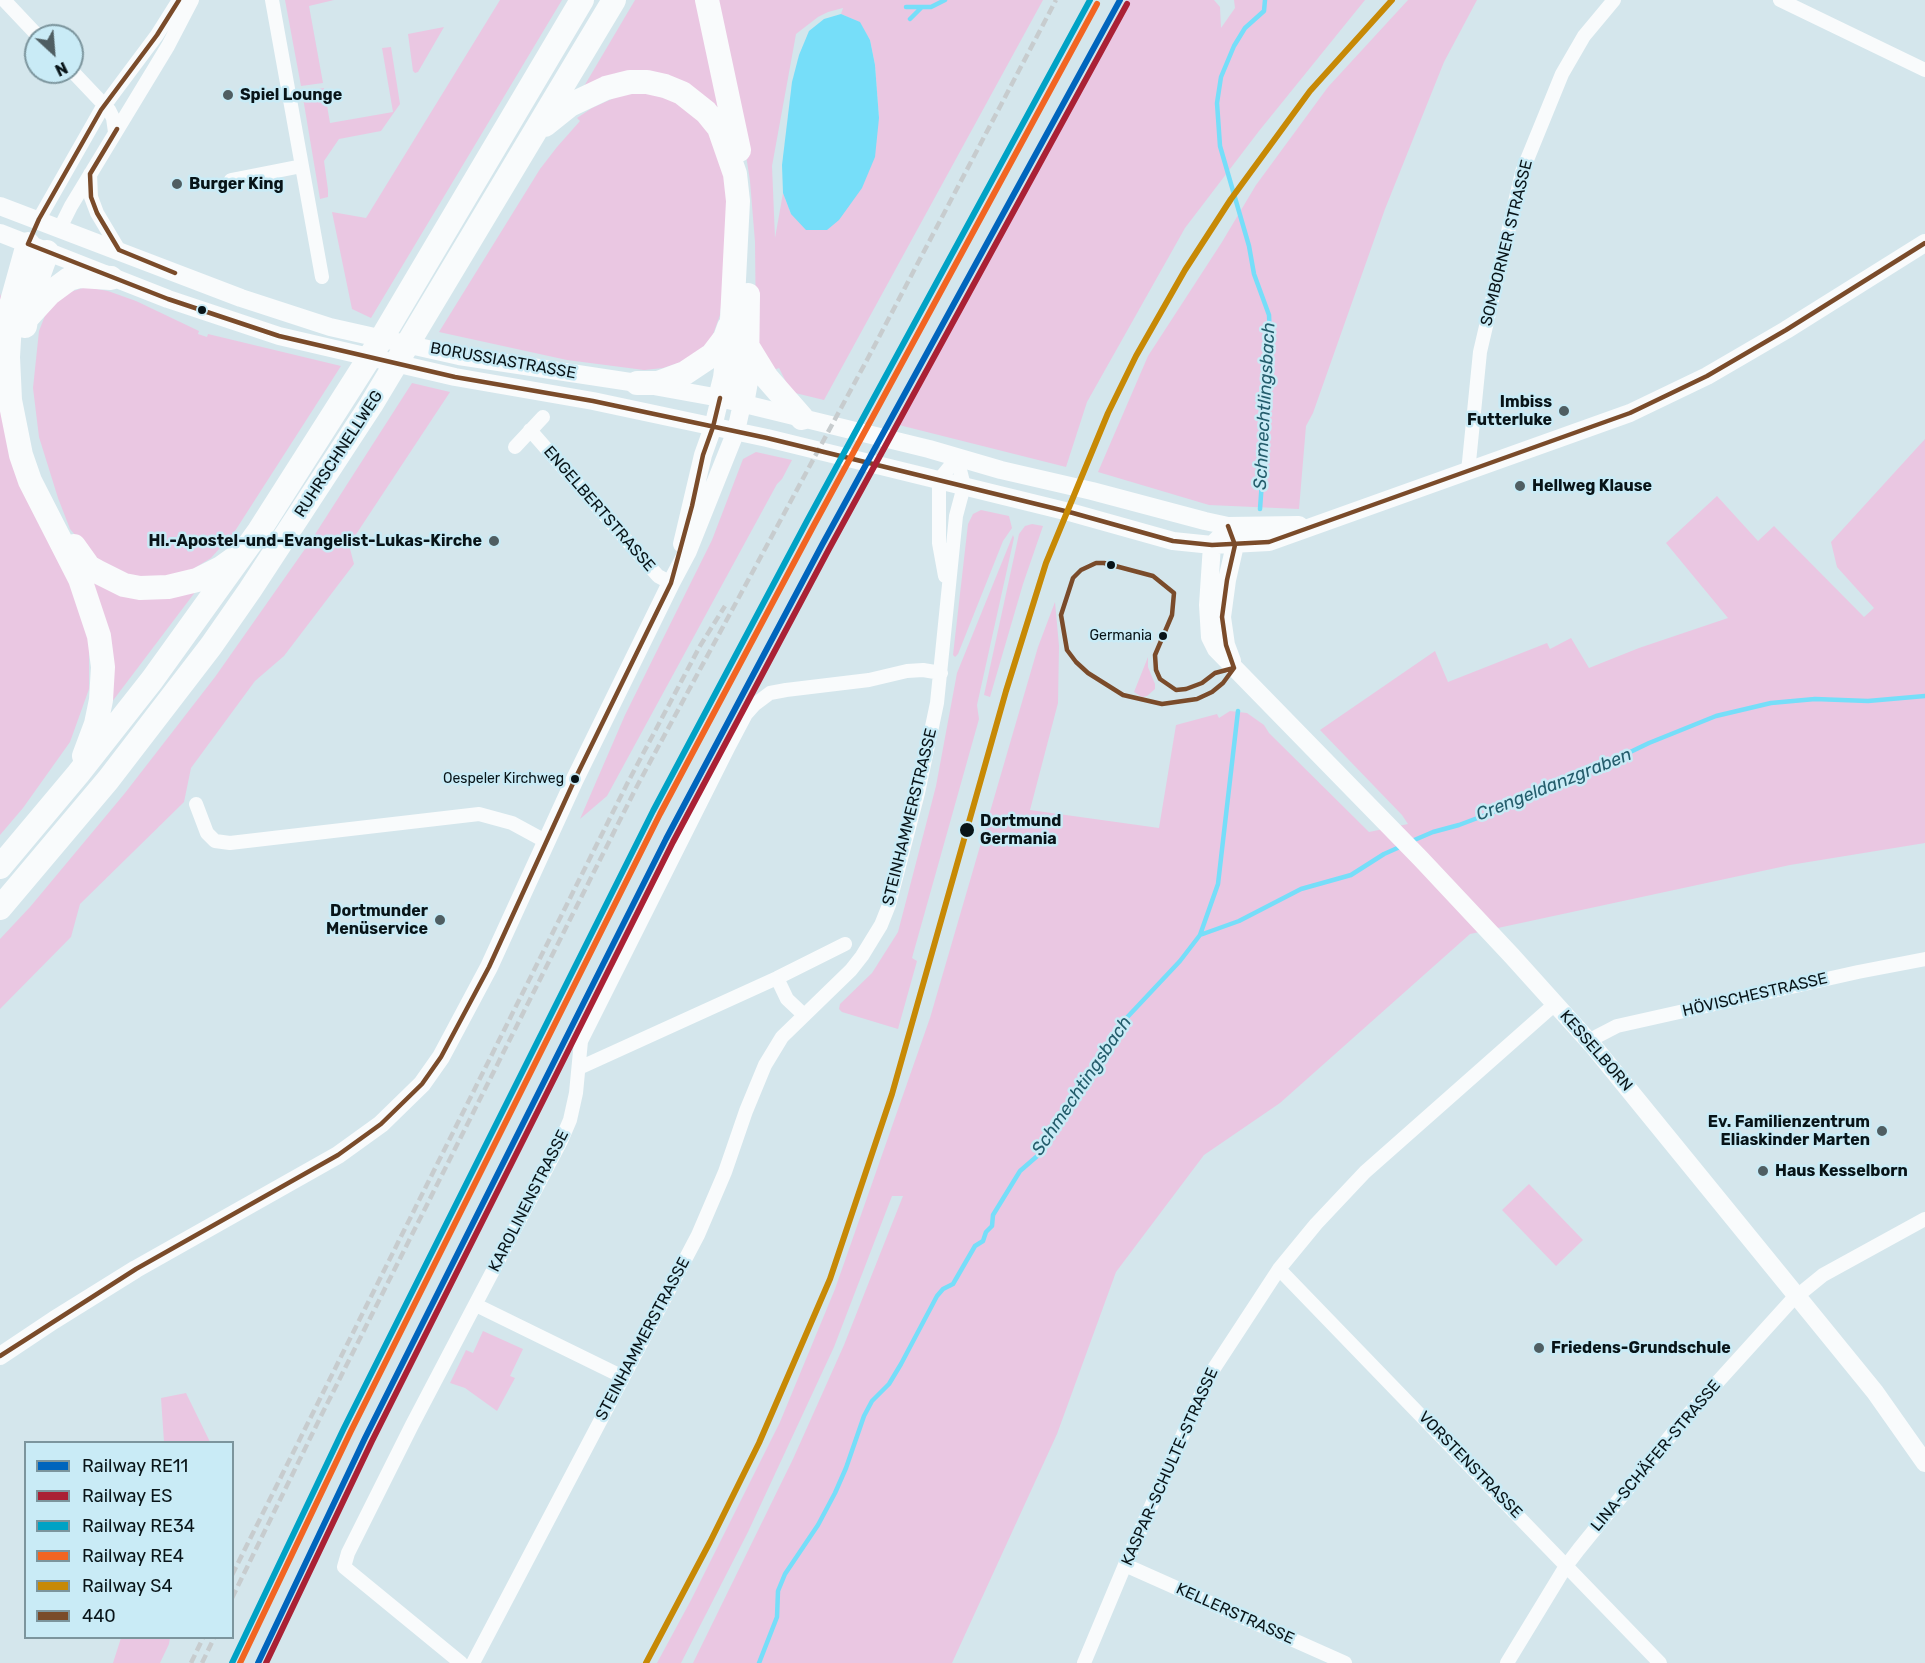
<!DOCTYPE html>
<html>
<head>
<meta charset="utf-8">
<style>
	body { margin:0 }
	#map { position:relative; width:1925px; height:1663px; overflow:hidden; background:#d4e6ec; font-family:Rubik,sans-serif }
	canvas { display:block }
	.legend { position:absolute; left:24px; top:1441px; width:210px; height:198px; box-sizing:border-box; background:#c9ebf6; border:2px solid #7c959d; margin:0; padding:8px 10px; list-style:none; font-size:18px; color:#081418 }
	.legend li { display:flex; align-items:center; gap:12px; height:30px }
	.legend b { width:30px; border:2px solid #7c959d }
	.north { position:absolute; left:24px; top:24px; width:60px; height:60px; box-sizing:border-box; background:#c9ebf6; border:2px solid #7c959d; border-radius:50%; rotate:154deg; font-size:16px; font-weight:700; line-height:24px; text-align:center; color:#081418 }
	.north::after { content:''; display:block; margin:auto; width:21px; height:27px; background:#4f5e62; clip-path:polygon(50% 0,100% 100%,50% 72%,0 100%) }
</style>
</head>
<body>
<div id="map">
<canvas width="1925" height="1663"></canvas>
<ul class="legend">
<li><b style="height:8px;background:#0065bd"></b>Railway RE11</li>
<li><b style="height:8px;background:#aa2135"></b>Railway ES</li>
<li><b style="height:8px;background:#00a2c5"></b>Railway RE34</li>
<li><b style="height:8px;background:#f26522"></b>Railway RE4</li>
<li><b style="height:8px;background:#c78905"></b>Railway S4</li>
<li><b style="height:8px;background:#7a4b2a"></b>440</li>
</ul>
<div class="north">N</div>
</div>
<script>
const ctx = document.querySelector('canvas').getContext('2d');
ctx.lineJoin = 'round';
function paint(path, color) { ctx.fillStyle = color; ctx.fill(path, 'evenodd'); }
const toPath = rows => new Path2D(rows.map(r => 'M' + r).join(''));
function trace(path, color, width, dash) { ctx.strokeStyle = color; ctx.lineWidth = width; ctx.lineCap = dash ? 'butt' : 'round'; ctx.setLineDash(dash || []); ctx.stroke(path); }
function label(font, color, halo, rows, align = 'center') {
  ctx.font = font + ' Rubik,sans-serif'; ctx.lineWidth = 5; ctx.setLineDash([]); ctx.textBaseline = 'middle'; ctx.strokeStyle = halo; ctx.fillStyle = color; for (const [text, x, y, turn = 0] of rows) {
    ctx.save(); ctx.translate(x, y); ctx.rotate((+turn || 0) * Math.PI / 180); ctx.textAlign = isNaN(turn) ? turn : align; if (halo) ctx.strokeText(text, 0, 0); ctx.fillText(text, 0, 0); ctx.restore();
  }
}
const green = toPath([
	[285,0,334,0,309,6,323,83,301,86],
	[500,0,562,0,371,318,352,309,332,212,366,218],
	[635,0,698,0,724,117,631,71,617,73,583,88],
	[717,0,1043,0,824,400,791,392,779,368,768,372,756,335,755,242,750,181,737,97],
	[843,8,841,14,859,22,870,40,875,65,879,118,791,214,783,193,775,238,772,166,796,34,818,17,828,12],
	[1127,0,1214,0,1220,7,1221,28,1235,8,1234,0,1365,0,1259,131,1185,228,1087,402,1066,467,899,425,911,404,907,402],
	[1408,0,1477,0,1444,62,1385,209,1313,413,1306,426,1299,509,1209,505,1098,472,1148,356,1222,242,1256,185,1328,87],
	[444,27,418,72,415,73,413,71,408,34],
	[391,47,400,104,381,131,339,139,324,161,328,190,328,197,320,199,302,92,324,88,330,123,393,112,382,48],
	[648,93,676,102,701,119,719,150,730,191,725,271,720,315,711,340,699,356,663,368,644,370,567,360,439,332,540,169,557,147,580,121,577,118,592,108,623,94],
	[86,287,108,291,136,301,199,331,198,334,207,337,208,334,341,366,235,531,211,558,183,575,133,579,93,556,70,529,58,498,39,437,33,388,39,331,48,308,64,294],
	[0,293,3,306,5,407,79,603,89,638,89,689,70,742,23,808,0,835],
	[412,383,450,392,349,545,354,564,284,656,255,681,191,768,184,802,80,904,71,937,0,1009,0,939,30,907,125,793,215,677,312,539],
	[1925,439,1925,843,1790,865,1470,934,1280,1103,1204,1155,1116,1272,1057,1434,952,1663,693,1663,793,1459,844,1345,903,1196,892,1196,834,1347,748,1532,681,1663,657,1663,691,1600,780,1422,835,1289,930,1018,1038,647,1055,602,1059,646,1058,703,1030,810,1159,828,1176,725,1217,714,1219,718,1230,711,1247,713,1264,725,1269,733,1369,832,1408,824,1402,815,1320,730,1435,651,1448,682,1547,643,1550,649,1571,638,1589,668,1639,648,1728,618,1666,543,1717,496,1758,541,1774,526,1864,617,1874,608,1837,567,1831,542],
	[756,452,792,460,782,479,777,484,607,796,580,819,625,715,712,540,743,459],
	[981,510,1009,516,1012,528,1003,541,958,654,955,657,953,655,968,524,973,514],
	[1032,524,1043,526,1023,584,990,697,984,695,1019,534,1025,526],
	[1013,535,1014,538,977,705,979,719,912,958,917,961,898,1029,842,1012,839,1009,840,1004,872,973,898,932,936,786,957,673],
	[86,574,202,583,102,715],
	[1148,657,1148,667,1155,684,1155,689,1147,696,1142,697,1134,692],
	[1529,1184,1583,1240,1556,1266,1502,1210],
	[483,1331,523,1349,510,1376,515,1378,497,1411,465,1388,450,1383,466,1350,473,1353],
	[186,1393,210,1442,164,1442,161,1398],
	[121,1638,170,1638,169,1644,160,1663,113,1663]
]);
const water = toPath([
	[841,14,860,22,870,40,875,65,879,118,875,157,862,188,839,220,827,230,806,230,791,214,783,193,782,165,792,82,799,55,809,31,824,19]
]);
const stream = toPath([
	[906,7,931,7,945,0],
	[910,19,921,8],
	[1260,509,1263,467,1262,450,1266,441,1269,394,1266,352,1270,338,1269,315,1254,274,1249,246,1220,146,1217,103,1221,77,1234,46,1245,28,1264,11,1265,0],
	[1412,841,1433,832,1459,825,1549,791,1649,743,1716,716,1771,703,1815,699,1868,701,1925,696],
	[1200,935,1239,921,1301,889,1351,875,1384,854,1402,846],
	[759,1663,777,1617,778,1591,785,1574,818,1525,835,1493,846,1468,864,1416,872,1401,889,1384,901,1364,937,1296,943,1289,953,1284,975,1246,983,1241,986,1232,992,1226,993,1215,1020,1171,1043,1151,1044,1138,1048,1130,1062,1120,1071,1099,1099,1062,1119,1026,1180,961,1200,935,1218,884,1238,711]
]);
const street = toPath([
	[4,0,38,36],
	[272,0,322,277],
	[1780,0,1925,70],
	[72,71,109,110,113,118,115,132],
	[90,174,91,197,97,213,119,250],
	[231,180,302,166],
	[39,219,101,110,157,35,179,0],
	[60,228,71,206,168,46,192,0],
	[530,430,658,576,671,583],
	[515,447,543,417],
	[1468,472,1480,352,1522,172,1562,74,1584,36,1614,0],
	[945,576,939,543,939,480,957,458],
	[196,804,207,833,215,841,230,843,479,814,512,823,547,842],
	[777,978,787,999,804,1015],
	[1588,1041,1617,1026,1858,972,1925,959],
	[579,1068,777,978,845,944],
	[1279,1269,1660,1663],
	[476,1305,623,1377],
	[1125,1565,1345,1663],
	[461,1663,344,1567,348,1553,412,1425,561,1141,570,1120,576,1093,581,1041,728,748,746,714,754,705,770,693,786,690,869,680,907,671,923,670,941,673],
	[473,1663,698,1235,725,1172,746,1111,765,1065,782,1037,851,970,862,956,881,925,889,905,918,793,937,703,956,516,964,486,957,458],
	[1084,1663,1125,1565,1209,1376,1279,1269,1316,1224,1365,1172,1555,1004],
	[1507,1663,1566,1566,1579,1549,1685,1418,1791,1301,1823,1275,1925,1219]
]);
const secondary = toPath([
	[0,206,241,298,330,327,459,356,637,383,720,398,929,449,1001,470,1092,491,1205,521,1228,526,1299,525],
	[0,233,168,299,279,336,455,377,593,401,767,438,1073,513,1173,541,1212,545,1269,542,1630,413,1707,376,1786,330,1925,243],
	[1220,537,1212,545,1208,605,1210,637,1216,649,1421,859,1512,956,1594,1047,1875,1392,1925,1463],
	[682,544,703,455,713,427,720,398],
	[1232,661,1226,645,1222,617,1227,580,1235,545,1232,536],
	[0,1356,54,1320,136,1269,338,1155,381,1124,422,1084,441,1057,489,967,575,779,671,583,688,551,736,431,742,404]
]);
const highway = toPath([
	[707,0,739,150],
	[545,125,570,105,606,88,630,82,647,82,665,86,682,93,706,112,719,128,735,174,738,201,732,319,725,378,720,398],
	[28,244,11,305,8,357,10,400,21,455,30,481,80,579,99,636,103,667,101,700,96,724,84,756],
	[28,317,50,293,69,279,80,276,111,278],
	[25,326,29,302,47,252],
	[748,347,767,378,802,418],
	[637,383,658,383,685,373,712,355,725,338,729,327],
	[742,404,747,376,748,295],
	[74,546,89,567,98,572,124,585,140,588,168,587,197,580,221,568,235,558],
	[0,867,78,774,152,680,259,531,380,341,582,0],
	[0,908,108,780,211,646,250,590,371,405,614,0]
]);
const rail = toPath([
	[232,1575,627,784,700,646,725,606],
	[232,1598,320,1418,636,788,868,358,1056,0],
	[191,1663,203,1638],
	[202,1663,214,1638]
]);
const bus1 = toPath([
	[179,0,157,35,101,110,39,219,28,244,168,299,279,336,455,377,593,401,767,438,1073,513,1173,541,1212,545,1269,542,1630,413,1707,376,1786,330,1925,243],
	[117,129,90,174,91,197,97,213,119,250,175,273],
	[1228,526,1235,545,1227,580,1222,617,1226,645,1234,668],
	[1096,563,1104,563,1153,576,1174,593,1172,615,1155,655,1156,670,1160,679,1176,690,1186,689,1202,683,1215,673,1234,668,1223,683,1212,692,1197,699,1162,704,1123,695,1088,673,1076,662,1067,650,1061,615,1073,578,1081,570,1096,563],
	[0,1356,136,1269,338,1155,381,1124,422,1084,441,1057,489,967,575,779,671,583,692,506,703,455,713,427,720,398]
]);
const rail1 = toPath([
	[258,1663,365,1438,666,839,822,545,1120,0]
]);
const rail2 = toPath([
	[266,1663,372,1441,673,842,829,549,1127,4]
]);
const rail3 = toPath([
	[232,1663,344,1428,653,811,807,521,1090,0]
]);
const rail4 = toPath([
	[240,1663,351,1431,660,814,814,525,1097,4]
]);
const rail5 = toPath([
	[646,1663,710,1542,759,1443,830,1279,892,1094,1006,691,1046,563,1108,413,1136,356,1185,270,1231,199,1310,91,1392,0]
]);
const markers = [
	[228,95,6,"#4f5e62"],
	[177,184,6,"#4f5e62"],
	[202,310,5,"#081418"],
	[1564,411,6,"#4f5e62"],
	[1520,486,6,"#4f5e62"],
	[494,541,6,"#4f5e62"],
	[1111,565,5,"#081418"],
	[1163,636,5,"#081418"],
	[575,779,5,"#081418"],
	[967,830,8,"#081418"],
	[440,920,6,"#4f5e62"],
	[1882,1131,6,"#4f5e62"],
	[1763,1171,6,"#4f5e62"],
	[1539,1348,6,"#4f5e62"]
];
const busNames = [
	["Germania",1152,636],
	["Oespeler Kirchweg",564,779]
];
const poiNames = [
	["Spiel Lounge",240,95],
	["Burger King",189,184],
	["Imbiss",1552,402,"right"],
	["Futterluke",1552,420,"right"],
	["Hellweg Klause",1532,486],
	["Hl.-Apostel-und-Evangelist-Lukas-Kirche",482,541,"right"],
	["Dortmunder",428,911,"right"],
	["Menüservice",428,929,"right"],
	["Ev. Familienzentrum",1870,1122,"right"],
	["Eliaskinder Marten",1870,1140,"right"],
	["Haus Kesselborn",1775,1171],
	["Friedens-Grundschule",1551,1348]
];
const streetNames = [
	["SOMBORNER STRASSE",1507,243,-76],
	["BORUSSIASTRASSE",503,361,10],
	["RUHRSCHNELLWEG",339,454,-57],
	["ENGELBERTSTRASSE",599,509,49],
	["STEINHAMMERSTRASSE",910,817,-76],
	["HÖVISCHESTRASSE",1755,995,-13],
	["KESSELBORN",1596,1051,49],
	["KAROLINENSTRASSE",529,1201,-63],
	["STEINHAMMERSTRASSE",643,1339,-62],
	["LINA-SCHÄFER-STRASSE",1656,1456,-50],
	["VORSTENSTRASSE",1470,1465,46],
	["KASPAR-SCHULTE-STRASSE",1170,1467,-66],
	["KELLERSTRASSE",1235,1614,24]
];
const stopNames = [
	["Dortmund",980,821],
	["Germania",980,839]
];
const waterNames = [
	["Schmechtlingsbach",1265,406,-87],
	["Crengeldanzgraben",1554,785,-22],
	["Schmechtingsbach",1082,1086,-56]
];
paint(green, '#eac7e2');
paint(water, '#76def9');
trace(stream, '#76def9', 4.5);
trace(street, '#f9fbfc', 14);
trace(secondary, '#f9fbfc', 18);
trace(highway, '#f9fbfc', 24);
trace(rail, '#c7ccce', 4.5, [9, 4.5]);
trace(bus1, '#7a4b2a', 4.5);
trace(rail1, '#0065bd', 6);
trace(rail2, '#aa2135', 6);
trace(rail3, '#00a2c5', 6);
trace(rail4, '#f26522', 6);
trace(rail5, '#c78905', 6);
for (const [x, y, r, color] of markers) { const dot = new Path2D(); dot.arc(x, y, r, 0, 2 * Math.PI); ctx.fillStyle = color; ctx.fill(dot); trace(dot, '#c9ebf6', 2); }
label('14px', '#081418', '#c9ebf6', busNames, 'right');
label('bold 16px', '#081418', '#c9ebf6', poiNames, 'left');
label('16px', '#081418', '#c9ebf6', streetNames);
label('bold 16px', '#081418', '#c9ebf6', stopNames, 'left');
label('italic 18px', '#245d6c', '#c9ebf6', waterNames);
</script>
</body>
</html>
